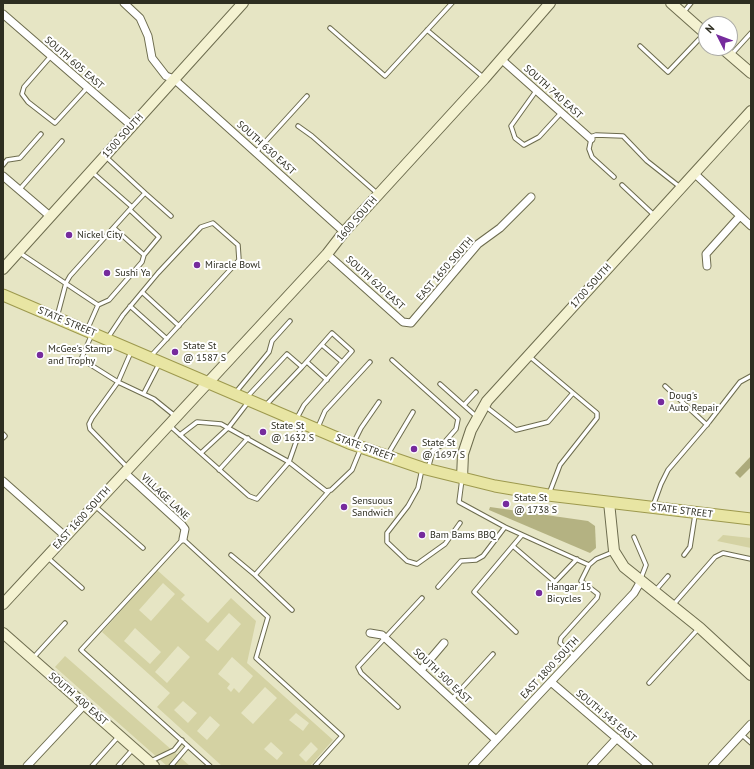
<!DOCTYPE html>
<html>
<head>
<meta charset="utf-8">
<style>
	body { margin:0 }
	#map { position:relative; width:754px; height:769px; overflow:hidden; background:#e6e5c4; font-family:"PT Sans",sans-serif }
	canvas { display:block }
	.frame { position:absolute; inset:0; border:4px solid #2e2e21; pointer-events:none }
	.north { position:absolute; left:698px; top:16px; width:40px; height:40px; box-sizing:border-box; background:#fff; border:1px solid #ababa6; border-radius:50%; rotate:312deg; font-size:11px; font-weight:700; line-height:16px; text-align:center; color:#2e2e21 }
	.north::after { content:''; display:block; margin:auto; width:14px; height:18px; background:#762b9d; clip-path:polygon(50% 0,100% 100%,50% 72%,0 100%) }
</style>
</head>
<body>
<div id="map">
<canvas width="754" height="769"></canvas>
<div class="frame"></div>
<div class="north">N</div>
</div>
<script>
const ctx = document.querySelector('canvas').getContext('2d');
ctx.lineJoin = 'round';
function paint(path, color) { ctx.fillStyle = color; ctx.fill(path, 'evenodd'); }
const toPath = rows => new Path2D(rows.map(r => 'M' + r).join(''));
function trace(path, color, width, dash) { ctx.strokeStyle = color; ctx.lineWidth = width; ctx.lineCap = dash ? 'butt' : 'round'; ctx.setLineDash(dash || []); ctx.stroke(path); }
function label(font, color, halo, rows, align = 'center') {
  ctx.font = font + ' "PT Sans",sans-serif'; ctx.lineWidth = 4; ctx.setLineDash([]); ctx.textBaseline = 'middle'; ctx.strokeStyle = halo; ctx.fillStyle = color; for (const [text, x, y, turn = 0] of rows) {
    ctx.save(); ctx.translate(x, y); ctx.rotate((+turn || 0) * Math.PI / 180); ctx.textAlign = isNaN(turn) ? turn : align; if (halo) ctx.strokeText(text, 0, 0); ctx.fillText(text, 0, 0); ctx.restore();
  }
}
const green = toPath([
	[723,535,751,538,751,548,717,541],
	[157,570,185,595,181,599,208,623,231,598,256,621,247,663,333,740,310,766,222,766,157,707,170,693,102,632],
	[163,583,175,594,151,621,139,610],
	[229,613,241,624,218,651,205,640],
	[135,628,161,652,150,664,124,641],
	[178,646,190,657,167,683,155,672],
	[232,657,253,676,239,693,234,688,231,692,227,688,230,684,218,674],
	[265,687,277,698,253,724,241,713],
	[183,701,197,713,188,723,174,710],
	[296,713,309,723,303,731,289,720],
	[210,716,220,725,207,740,197,731],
	[271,742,283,753,277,760,264,749],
	[311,742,318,749,306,762,299,755],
	[65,656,190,766,167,766,55,667]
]);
const forest = toPath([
	[751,456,751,467,740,478,735,473]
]);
const water = toPath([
	[490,507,588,521,595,526,596,548,590,553,489,510]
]);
const lane = toPath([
	[683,13,691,3],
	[330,28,385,76,452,3],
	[427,30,483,77],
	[640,46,668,72,704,34],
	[731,55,751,33],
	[51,56,24,87,22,94,28,102,55,123,87,88],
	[536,91,511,126,515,138,524,145,539,137,561,113],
	[298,126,312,136,378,194],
	[590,137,596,135,623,136,647,161,680,187],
	[591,139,589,149,592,157,614,177],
	[256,152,307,96],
	[3,165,7,160,20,158,41,134],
	[92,172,132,207,145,193,106,157],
	[622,185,654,215],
	[19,190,62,141],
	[145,193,171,216],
	[130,210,159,237,144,255],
	[20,253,98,305,109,300,142,262,144,255,114,228],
	[142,292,179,326],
	[130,306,167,339],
	[57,317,66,283,70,276,132,207],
	[87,330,98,305],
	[92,334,82,357,83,360,118,382,154,399,175,416],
	[107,339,123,315,158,273,201,227,213,223,238,245,239,260,150,357],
	[322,345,342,362],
	[529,356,597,413,597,418,560,465,549,494],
	[392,360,458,419,456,429,442,445,433,450,428,469],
	[307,362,327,380],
	[440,384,477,417],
	[665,386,707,425],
	[236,392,269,352,272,341,290,321],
	[144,393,159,364],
	[247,397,287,354,302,367,265,406],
	[464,405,476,392],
	[485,406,516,430,548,422,573,393],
	[297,418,304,405,352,351,332,333,302,367],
	[169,425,249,496,257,499,289,462,326,491,331,490,352,470,361,448],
	[318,427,325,411,370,362],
	[3,434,5,436,3,438],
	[180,435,197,422,221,424,289,462,302,425],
	[354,442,361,428,379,402],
	[201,453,229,427,249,401],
	[388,454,413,412],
	[128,468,90,429,89,424,92,418,118,382,131,352],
	[422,469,418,488,408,506,387,533,387,542,407,561,417,564,445,544,460,523],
	[219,470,248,438],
	[462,479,459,502,505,527,589,565,596,559,613,552],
	[95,506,143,548],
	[653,506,661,484,668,470,709,422,740,382,751,376],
	[634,537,646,565,641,578],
	[514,547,555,582,577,559],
	[231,555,255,575],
	[684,555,690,547,695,515],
	[47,557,82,588],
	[438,587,461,561,476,560,483,556,505,527],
	[655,591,668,576],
	[673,605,715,557,723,553,751,559],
	[292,610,255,575,329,491],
	[516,632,474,592,522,535],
	[575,656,560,643,561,638,597,598,598,594,581,581,589,565],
	[33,658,65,623],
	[649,683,699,628],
	[452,699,493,654],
	[398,707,361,673,358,667,422,598],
	[741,734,751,743],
	[92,766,118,737],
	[118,766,133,749],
	[146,766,149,762,174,750,182,740],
	[171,766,188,746],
	[210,766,81,650,183,539,268,617,256,658,342,736,315,766]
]);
const street = toPath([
	[124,3,140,18,148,36,152,58,166,76,174,79,344,232],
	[3,14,132,126],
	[501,59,591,139],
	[694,173,751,226],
	[3,176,51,217],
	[327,254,403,322,411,323,478,244,500,228,531,197],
	[707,266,706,254,740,216],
	[124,472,182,525,185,529,183,539],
	[3,481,65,536],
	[370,633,382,635,496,740],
	[421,670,444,643],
	[551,682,649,766],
	[27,766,85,704],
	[472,766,634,593,641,581],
	[591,766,617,738],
	[712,766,751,724]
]);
const secondary = toPath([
	[671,3,706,34],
	[722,48,751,73],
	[3,269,243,3],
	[462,478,463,454,471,430,487,401,751,111],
	[609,502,614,551,624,567,700,628,751,675],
	[3,604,327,254,344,232,484,79,550,3],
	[3,633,154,766]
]);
const primary = toPath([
	[3,295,349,443,422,468,495,486,548,495,751,519]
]);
const markers = [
	[69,235,4,"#762b9d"],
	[197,265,4,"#762b9d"],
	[107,273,4,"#762b9d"],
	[175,352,4,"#762b9d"],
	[40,355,4,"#762b9d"],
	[661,402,4,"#762b9d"],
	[263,432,4,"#762b9d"],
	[414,449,4,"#762b9d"],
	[506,504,4,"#762b9d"],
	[344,507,4,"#762b9d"],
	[422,535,4,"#762b9d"],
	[539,593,4,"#762b9d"]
];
const streetNames = [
	["SOUTH 605 EAST",74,63,41],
	["SOUTH 740 EAST",553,92,42],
	["1500 SOUTH",123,136,-48],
	["SOUTH 630 EAST",266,148,42],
	["1600 SOUTH",357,219,-49],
	["EAST 1650 SOUTH",445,269,-49],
	["SOUTH 620 EAST",375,283,42],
	["1700 SOUTH",591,286,-48],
	["STATE STREET",67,322,23],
	["STATE STREET",365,448,20],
	["VILLAGE LANE",165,497,43],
	["STATE STREET",682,511,7],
	["EAST 1600 SOUTH",82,518,-48],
	["EAST 1800 SOUTH",550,668,-47],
	["SOUTH 500 EAST",442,676,43],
	["SOUTH 400 EAST",78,699,41],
	["SOUTH 543 EAST",606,716,40]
];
const poiNames = [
	["Nickel City",77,235],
	["Miracle Bowl",205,265],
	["Sushi Ya",115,273],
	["State St",183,346],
	["@ 1587 S",183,358],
	["McGee's Stamp",48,349],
	["and Trophy",48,361],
	["Doug's",669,396],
	["Auto Repair",669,408],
	["State St",271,426],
	["@ 1632 S",271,438],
	["State St",422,443],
	["@ 1697 S",422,455],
	["State St",514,498],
	["@ 1738 S",514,510],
	["Sensuous",352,501],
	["Sandwich",352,513],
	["Bam Bams BBQ",430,535],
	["Hangar 15",547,587],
	["Bicycles",547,599]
];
paint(green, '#d4d2a3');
paint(forest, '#acaa7b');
paint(water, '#b4b282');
trace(lane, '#6d6c4e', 5.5);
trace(street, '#6d6c4e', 9);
trace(secondary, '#6d6c4e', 12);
trace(primary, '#9d994e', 13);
trace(lane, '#fff', 3.5);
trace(street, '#fff', 7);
trace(secondary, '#f4f2d1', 10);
trace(primary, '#e8e5a3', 11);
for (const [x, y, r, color] of markers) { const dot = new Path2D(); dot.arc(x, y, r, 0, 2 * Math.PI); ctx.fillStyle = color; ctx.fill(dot); trace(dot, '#fff', 1.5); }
label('10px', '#2e2e21', '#fff', streetNames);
label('10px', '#2e2e21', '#fff', poiNames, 'left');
</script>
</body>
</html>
